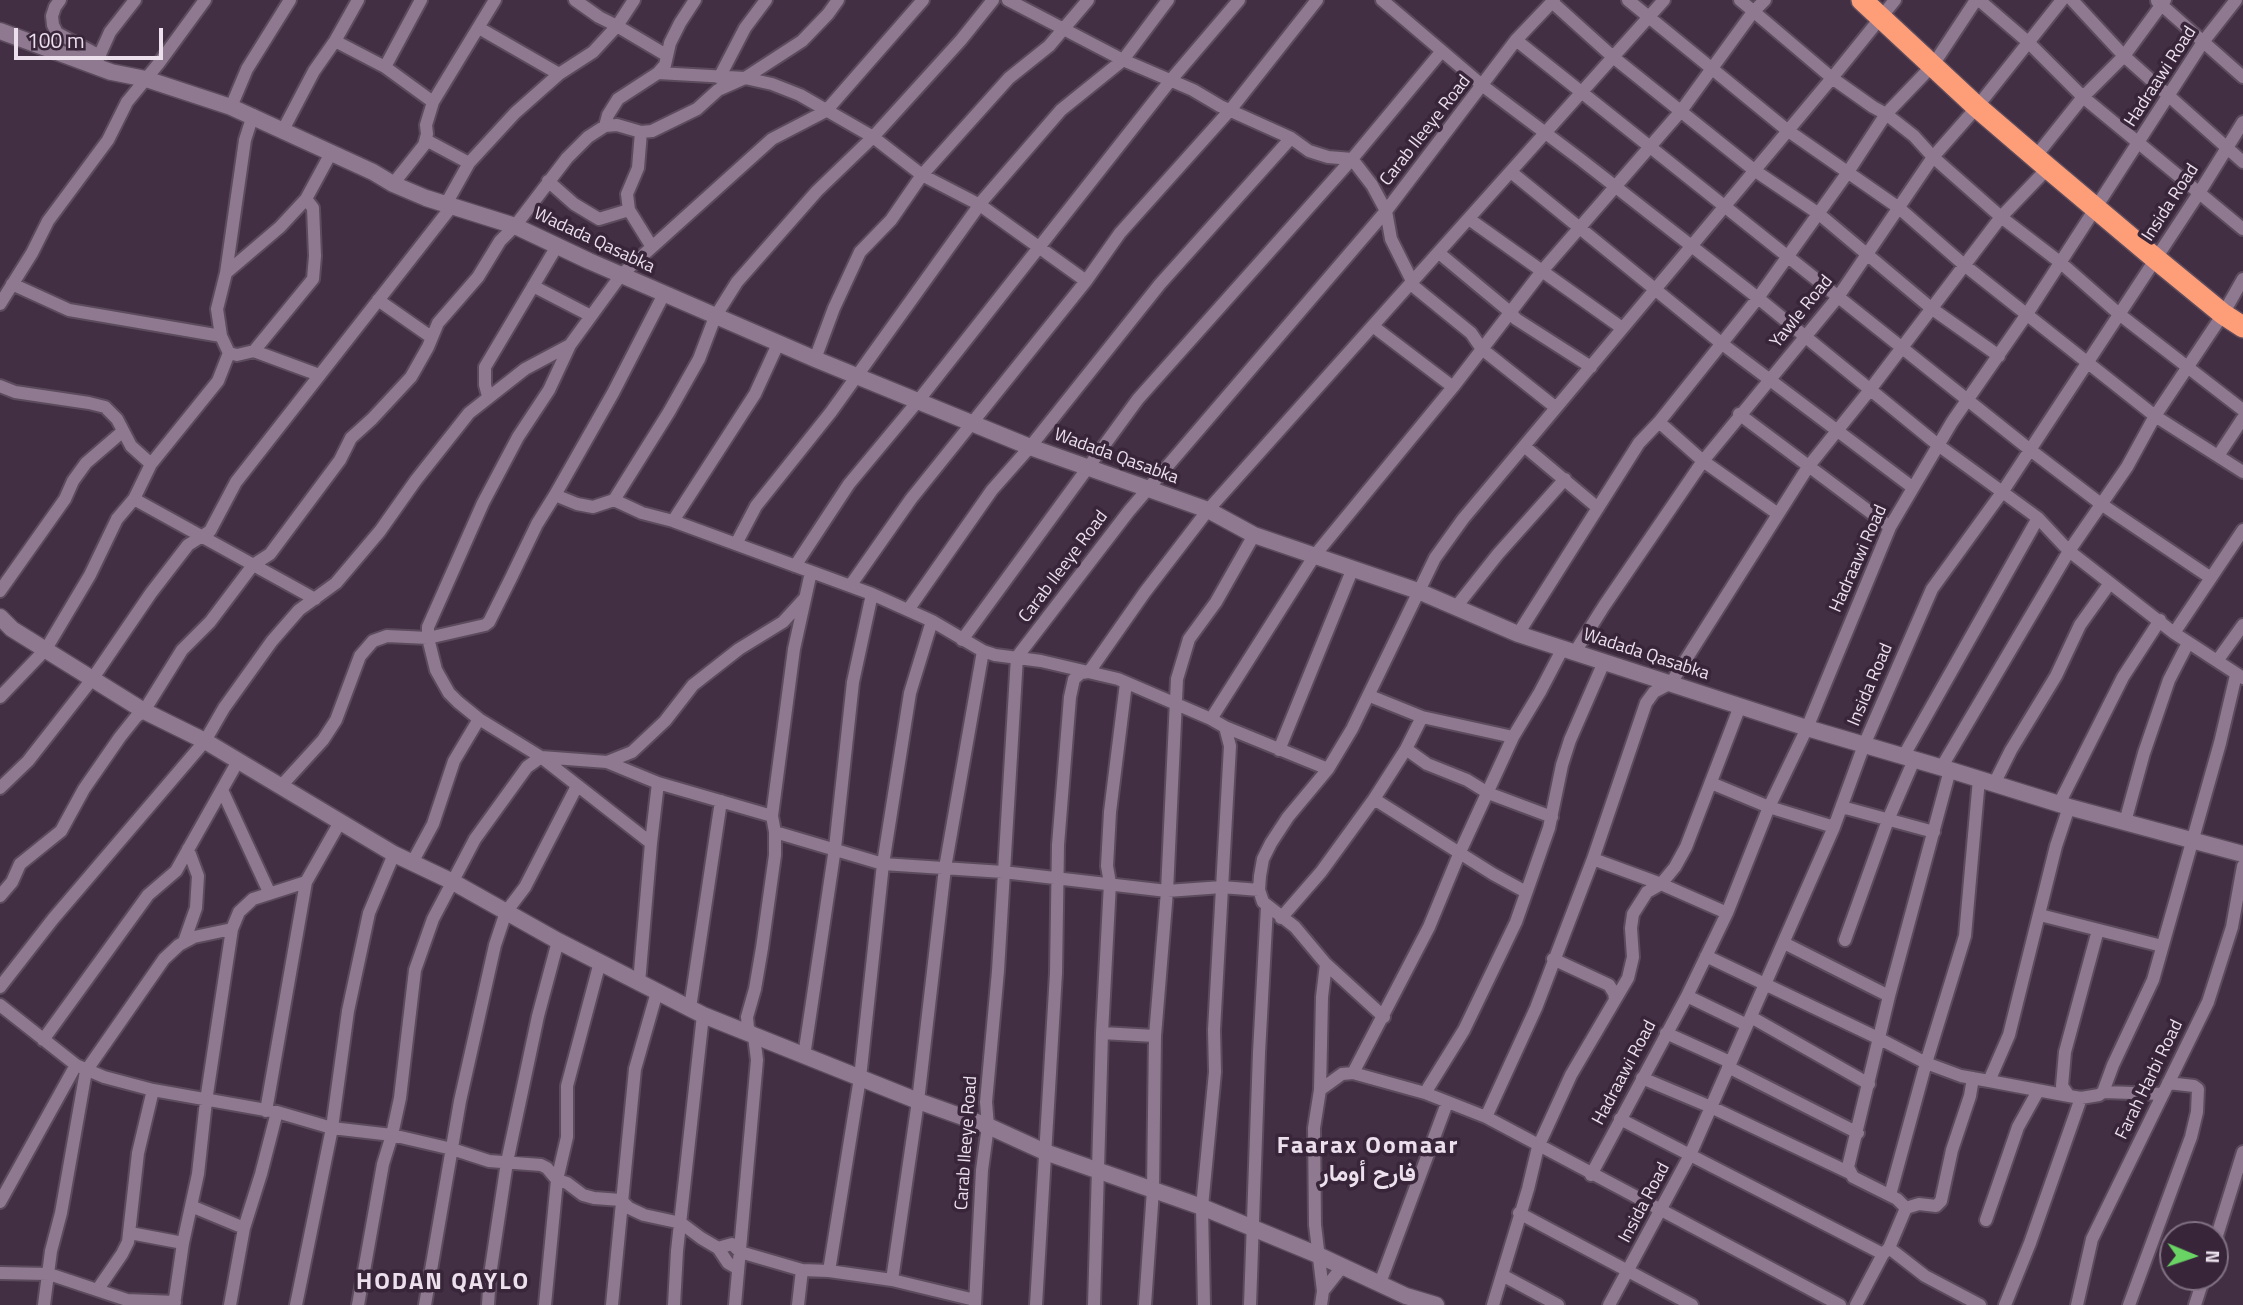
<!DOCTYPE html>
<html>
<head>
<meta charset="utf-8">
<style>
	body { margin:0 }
	#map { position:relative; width:2243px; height:1305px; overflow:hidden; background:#432f44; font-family:"Titillium Web",sans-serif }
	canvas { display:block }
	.north { position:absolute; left:2159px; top:1221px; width:70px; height:70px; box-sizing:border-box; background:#38253a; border:2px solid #807082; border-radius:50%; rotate:92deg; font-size:19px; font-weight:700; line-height:28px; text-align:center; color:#ece0ed }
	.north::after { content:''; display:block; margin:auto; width:24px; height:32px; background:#69d464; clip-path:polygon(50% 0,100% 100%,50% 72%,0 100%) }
	.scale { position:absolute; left:14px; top:28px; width:149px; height:32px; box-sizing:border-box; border:4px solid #ece0ed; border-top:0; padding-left:9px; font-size:21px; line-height:24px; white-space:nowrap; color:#ece0ed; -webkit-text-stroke:5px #38253a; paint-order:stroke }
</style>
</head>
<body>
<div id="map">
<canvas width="2243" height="1305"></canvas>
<div class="north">N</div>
<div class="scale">100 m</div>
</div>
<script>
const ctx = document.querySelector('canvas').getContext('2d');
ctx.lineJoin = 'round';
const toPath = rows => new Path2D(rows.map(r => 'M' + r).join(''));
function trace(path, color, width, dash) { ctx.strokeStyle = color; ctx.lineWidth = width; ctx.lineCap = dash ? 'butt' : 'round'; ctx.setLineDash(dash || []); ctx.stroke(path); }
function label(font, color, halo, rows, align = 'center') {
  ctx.font = font + ' "Titillium Web",Vazirmatn,sans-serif'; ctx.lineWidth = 7; ctx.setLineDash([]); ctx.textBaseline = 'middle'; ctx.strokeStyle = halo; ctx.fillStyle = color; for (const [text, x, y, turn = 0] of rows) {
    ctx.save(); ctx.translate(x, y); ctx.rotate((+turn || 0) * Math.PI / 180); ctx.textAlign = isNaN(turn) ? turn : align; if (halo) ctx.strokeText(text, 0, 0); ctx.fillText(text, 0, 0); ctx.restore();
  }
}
const street = toPath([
	[60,0,55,7,52,16,53,25,57,33,98,55],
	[575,0,599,17,617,26,634,0],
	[993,0,961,40,873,137,817,191,737,282,715,317,699,359,669,412,614,500,642,513,673,521,872,594,932,621,983,651,995,655,1041,661,1118,679,1211,719,1225,727,1328,769],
	[1008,0,1123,60,1193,90,1220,106,1291,138,1309,151,1328,157,1352,159,1372,185,1386,211,1391,239,1413,283],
	[1382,0,1483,86,1580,159,1758,298,1938,445,2038,518,2069,551,2174,633,2243,678],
	[1628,0,1787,130,1899,208,1963,264,2155,416,2243,472],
	[1740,0,1832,78,1873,107,1886,114,1914,136,1933,157,2001,217,2061,263,2119,314,2243,410],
	[1979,0,2028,42,2083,97,2243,229],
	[2072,0,2124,56,2243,162],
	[2157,1,2243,77],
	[1552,2,1613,57,1754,170,1819,214,1931,308,1999,356],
	[479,28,559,74],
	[1516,40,2029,449,2101,504,2211,578],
	[335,41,385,67,433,102],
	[97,61,110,32,135,0],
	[385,67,421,0],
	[658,73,745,78,802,41,828,14,838,0],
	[719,78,745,28,766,0],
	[231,107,247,69,290,0],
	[605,126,608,115,618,99,658,73,665,65,670,43,680,23,695,0],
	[283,130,314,71,335,41,358,0],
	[641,132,638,168,627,194,629,210,652,247],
	[426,140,469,163],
	[2036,156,2083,97,2124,56,2165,0],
	[1511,172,1721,343,1912,487],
	[548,181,574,204,599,219,629,210],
	[393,184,424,145,427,134,426,125,433,102,495,0],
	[446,204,469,163,515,113,559,74,593,52,617,26,666,55],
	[1469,219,1622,328],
	[1439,253,1510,312,1516,319,1591,367],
	[226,273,280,227,306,199,331,153],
	[12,284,69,310,221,336],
	[1412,285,1471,333,1482,349,1555,407],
	[533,286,591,316],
	[378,300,431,337],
	[0,304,32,253,48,221,108,140,127,102,159,63,205,0],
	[1374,327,1453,387],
	[254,351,313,279,315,256,313,208,306,199],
	[229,353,221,336,217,309,226,273,245,140,253,115],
	[815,359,834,308,860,252,891,220,922,175,1009,78,1049,46,1088,0],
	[0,386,15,392,89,403,105,407,117,419,131,446,151,464],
	[488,396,485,385,485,367,557,246],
	[1739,414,1890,527],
	[1659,422,1703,461,1778,514],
	[1524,446,1598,508],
	[2218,456,2243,418],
	[555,495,613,393,664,294],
	[134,499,315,599],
	[673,521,755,394,778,344],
	[736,544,756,506,831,412,983,200,1061,110,1123,60,1168,0],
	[795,566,849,484,918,401,1170,81,1239,0],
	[850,586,911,499,1086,281,1120,233,1231,109,1317,0],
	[0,591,65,499,73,481,86,463,122,432],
	[1456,607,1498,554,1565,479],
	[908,610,992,490,1030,447,1160,284,1291,138],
	[2174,633,2243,530],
	[1518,634,1639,443,1659,422,1758,298,1848,172,1886,114,1933,65,1976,0],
	[962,640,1138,399,1352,159,1441,52],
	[1575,652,1604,606,1703,461,1838,297,1933,157,1977,107,2062,0],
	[2217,661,2243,625],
	[1370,696,1422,717,1513,737],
	[0,697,46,649,90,575,117,519,134,499,151,464,218,381,229,353,237,355,254,351,319,375],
	[1211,719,1315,555,1453,387,1542,271,1681,111,1753,12,1765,0],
	[1406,749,1427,764,1467,780,1488,793,1552,817],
	[1279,750,1353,568],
	[1903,757,2038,518],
	[607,762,658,783,772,816],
	[1941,768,2069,551,2127,467,2155,416,2223,314,2243,279],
	[1711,783,1769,807,1834,827],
	[1994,784,2011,750,2056,676,2080,625,2110,583],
	[281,786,323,740,336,720,360,656,373,641,387,636,428,638,485,625,489,622,511,578,537,524,555,495,577,504,593,507,614,500],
	[0,788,28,761,93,678,151,593,188,545,210,531,236,482,452,206],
	[222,790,269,892],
	[1374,799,1493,874,1526,892],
	[2059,804,2123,677,2160,620],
	[1842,807,1934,832],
	[2125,822,2144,753,2169,680,2188,643],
	[775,832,883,864,1003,872,1167,891,1222,887,1259,890],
	[651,843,541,757,479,719,458,702,449,693,436,670,428,638,428,627,483,503,518,437,549,390,570,345,621,275,772,139,826,111,923,0],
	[1593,859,1661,884,1727,913],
	[412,863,433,824,454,761,479,719],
	[0,896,12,882,20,864,61,831,84,789,120,737,136,717,144,711,182,650,210,622,253,565,270,554,340,460,351,438,372,419,411,377,428,347,438,323,478,277,500,241,515,226,567,158,588,137,605,126,617,125,641,132,652,131,697,109,718,90,745,78,772,84,800,95,873,137,922,175,980,205,1086,281],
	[2040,915,2162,946],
	[1281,918,1321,872,1374,799,1406,749,1422,717],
	[2098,930,2065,1052,2062,1086,2069,1096,2081,1098,2099,1095,2103,1092,2113,1065,2153,980,2220,743,2236,675],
	[1845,940,1888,820,1914,760],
	[184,942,196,908,198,876,188,849],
	[1784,943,1889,996],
	[1706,956,1880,1039,1926,1063,1961,1076,1989,1081,2009,1035,2056,846,2069,807],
	[639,983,651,843,658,783],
	[0,987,53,919,205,741,224,708,272,641,299,610,336,583,380,531,416,480,469,413,525,369,570,345],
	[1687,996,1747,1025],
	[1615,1000,1628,978,1633,957,1631,928,1633,914,1647,892,1661,884,1675,867,1686,847,1740,706],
	[0,1005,76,1065,104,1077,153,1090,277,1112,332,1128,392,1135,452,1149,489,1161,541,1165,547,1168,557,1180,567,1183,583,1195,594,1198,621,1200,629,1208,644,1215,681,1223,701,1238,718,1248,732,1244,740,1252,802,1270,829,1271,892,1280,975,1300],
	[690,1008,721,801],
	[1384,1017,1326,964,1295,927,1263,902,1259,890,1260,876,1263,859,1271,843,1288,817,1328,769,1352,729,1435,558,1463,519,1832,78,1895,0],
	[1751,1017,1869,1084],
	[1102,1033,1155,1036],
	[1666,1033,1730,1062],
	[43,1040,148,895,176,871,238,761],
	[804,1056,835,848,853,682,872,594],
	[1728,1067,1858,1133],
	[1353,1073,1429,927,1460,852,1513,737,1540,692,1563,648],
	[1642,1078,1711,1107,1848,1172],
	[1989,1081,2069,1096],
	[1320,1090,1322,997,1326,964],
	[2103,1092,2163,1094],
	[1425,1093,1464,1030,1516,922,1549,828,1562,765,1570,740,1604,662],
	[266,1111,306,882,340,822],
	[1486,1117,1536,1008,1593,859,1646,703,1654,692,1671,683,1808,467,1869,391,2001,217,2048,168],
	[1620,1119,1883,1254],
	[1591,1175,1687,996,1727,913,1769,807,1807,728,1890,527,1952,422,2027,314,2203,42,2236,0],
	[1890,1195,1926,1063,1965,936,1979,779],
	[0,1202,76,1065],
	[191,1206,244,1228],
	[1906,1208,1897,1199,1853,1177,1848,1167,1889,996,1950,770],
	[1519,1213,1692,1305],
	[1986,1220,2018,1127,2038,1091],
	[130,1233,183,1243],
	[2215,1242,2243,1152],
	[718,1248,728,1263,737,1268],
	[1889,1248,1925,1276,1980,1305],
	[829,1271,860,1078,883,864,910,693,932,621],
	[0,1273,49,1274,127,1300,175,1302],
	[1502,1275,1558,1305],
	[892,1280,918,1101,945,868,983,651],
	[1380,1283,1447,1103],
	[98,1289,122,1254,128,1242,138,1153,153,1090],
	[1323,1291,1342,1267],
	[44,1305,51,1251,61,1213,86,1071,164,959,179,945,194,937,232,929],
	[174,1305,183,1243,198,1174,206,1101,232,929,239,912,253,899,306,882],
	[230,1305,244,1228,261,1174,277,1112],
	[296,1305,332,1128,348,1011,369,913,394,854],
	[358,1305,383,1164,392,1135,400,1098,415,970,433,919,475,839,527,767,541,757,607,762,632,752,665,721,693,685,739,649,783,622,805,598],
	[425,1305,460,1101,495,945,506,912,525,887,577,786],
	[488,1305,490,1275,507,1162,538,1016,558,941],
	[545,1305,557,1180,567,1137,567,1086,600,962],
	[612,1305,635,1069,657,992],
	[674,1305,677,1251,703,1015],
	[735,1305,757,1060,754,1036,748,1028,747,1017,755,989,762,948,775,855,775,832,772,816,794,649,811,572],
	[798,1305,802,1270],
	[975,1305,982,1170,988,1126,986,1102,998,971,1017,657,1129,511,1386,211,1516,40,1554,0],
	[1036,1305,1056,973,1058,845,1070,697,1074,679,1081,673,1089,672,1145,592,1208,510,1664,0],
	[1094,1305,1102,1033,1110,883,1107,866,1110,812,1126,683],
	[1145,1305,1153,1190,1155,1036,1167,891,1177,679,1189,639,1216,602,1254,535],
	[1204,1305,1202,1207,1215,1072,1214,1030,1230,746,1225,727],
	[1250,1305,1259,1053,1267,907],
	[1321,1305,1323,1291,1315,1225,1314,1128,1320,1090,1342,1074,1353,1073,1425,1093,1486,1117,1840,1305],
	[1493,1305,1528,1189,1538,1147,1571,1075,1615,1000,1614,993,1609,985,1553,959],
	[1609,1305,1690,1155,1834,827,1864,745,1932,589,2003,491,2199,193,2243,122],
	[1856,1305,1883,1254,1889,1248,1906,1208,1919,1204,1936,1206,1941,1201,1952,1150,1970,1096,1973,1078],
	[2005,1305,2030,1243,2081,1098],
	[2077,1305,2092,1239,2208,1002,2232,927,2243,866],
	[2129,1305,2191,1137,2197,1112,2198,1089,2194,1086,2168,1083],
	[2195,1305,2204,1277]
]);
const secondary = toPath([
	[0,31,111,72,146,79,231,107,373,172,393,184,426,198,515,226,589,261,815,359,1030,447,1208,510,1254,535,1418,591,1518,634,1807,728,1950,770,2069,807,2243,854],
	[0,617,12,629,144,711,205,741,394,854,453,882,558,941,703,1015,918,1101,988,1126,1045,1152,1202,1207,1318,1255,1406,1296,1436,1305]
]);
const highway = toPath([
	[1862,0,1977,107,2048,168,2156,259,2223,314,2243,327]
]);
const streetNames = [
	["Hadraawi Road",2161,77,-57],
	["Carab Ileeye Road",1426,131,-52],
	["Insida Road",2171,203,-57],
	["Wadada Qasabka",594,241,25],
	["Yawle Road",1802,312,-51],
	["Wadada Qasabka",1116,457,20],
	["Hadraawi Road",1859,559,-66],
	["Carab Ileeye Road",1064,567,-53],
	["Wadada Qasabka",1646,655,18],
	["Insida Road",1871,685,-67],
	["Hadraawi Road",1625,1073,-62],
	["Farah Harbi Road",2150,1080,-64],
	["Carab Ileeye Road",967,1143,-86],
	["Insida Road",1645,1203,-62]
];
const districtNames = [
	["Faarax Oomaar",1368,1147],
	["فارح أومار",1368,1175],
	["HODAN QAYLO",443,1283]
];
trace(street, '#5c4b5d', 16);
trace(secondary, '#5c4b5d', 19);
trace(highway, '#5c4b5d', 24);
trace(street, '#8f7991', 12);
trace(secondary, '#8f7991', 16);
trace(highway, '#fd9e78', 21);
label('18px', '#ece0ed', '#38253a', streetNames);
ctx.letterSpacing = '2px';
label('bold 24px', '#ece0ed', '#38253a', districtNames);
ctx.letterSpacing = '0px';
</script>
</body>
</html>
